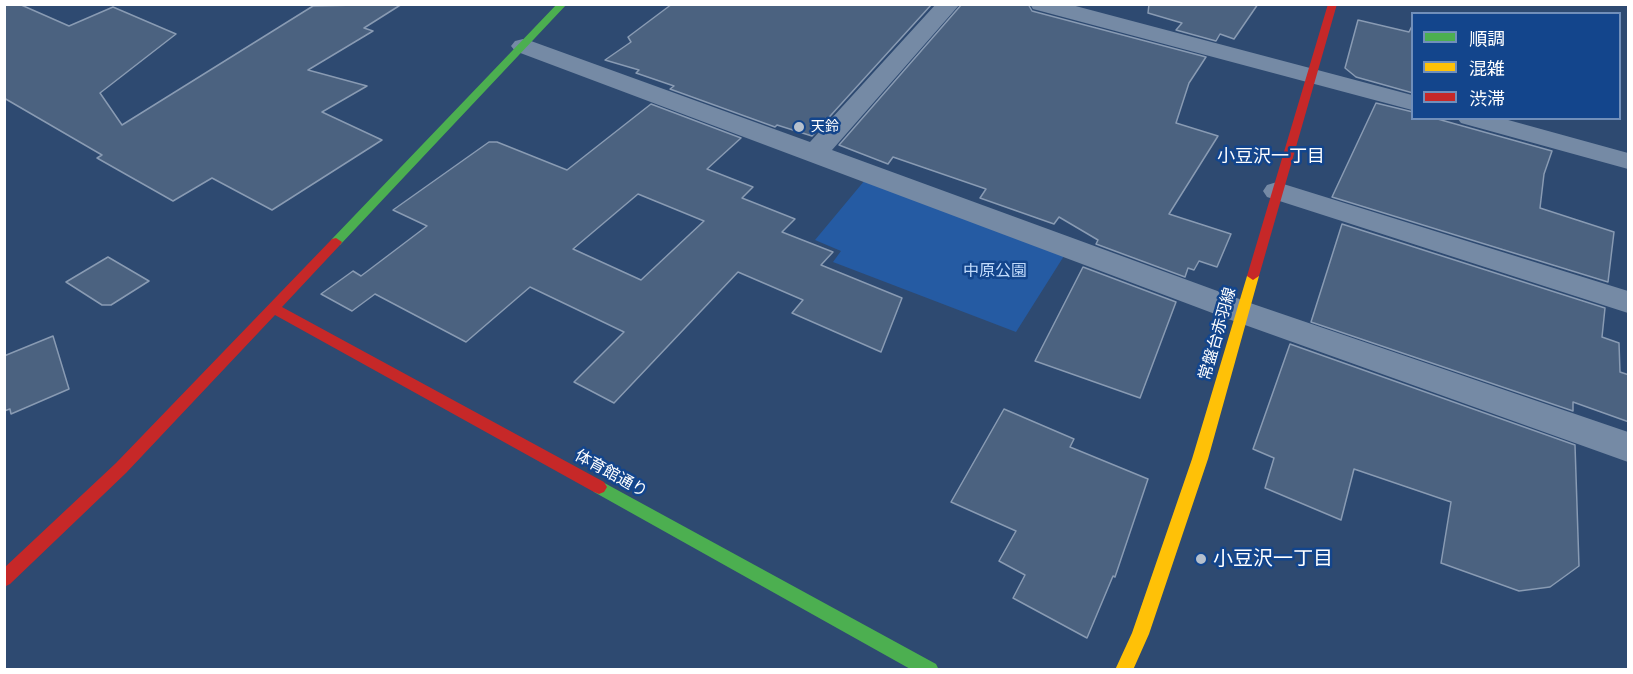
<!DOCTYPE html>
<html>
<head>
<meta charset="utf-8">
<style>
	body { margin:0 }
	#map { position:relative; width:1633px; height:674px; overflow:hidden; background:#2e4a71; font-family:"Fira Sans Condensed","Noto Sans JP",sans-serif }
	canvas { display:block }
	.frame { position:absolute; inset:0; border:6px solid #fff; pointer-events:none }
	.legend { position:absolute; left:1411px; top:12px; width:210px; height:108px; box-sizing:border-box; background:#13458c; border:2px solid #718fba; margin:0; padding:8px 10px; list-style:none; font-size:18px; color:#fff }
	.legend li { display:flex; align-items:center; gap:12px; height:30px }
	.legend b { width:30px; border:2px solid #718fba }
</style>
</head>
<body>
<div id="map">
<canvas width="1633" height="674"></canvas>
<div class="frame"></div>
<ul class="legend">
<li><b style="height:8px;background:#4caf50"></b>順調</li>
<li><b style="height:8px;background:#ffc107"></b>混雑</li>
<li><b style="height:8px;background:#c62828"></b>渋滞</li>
</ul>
</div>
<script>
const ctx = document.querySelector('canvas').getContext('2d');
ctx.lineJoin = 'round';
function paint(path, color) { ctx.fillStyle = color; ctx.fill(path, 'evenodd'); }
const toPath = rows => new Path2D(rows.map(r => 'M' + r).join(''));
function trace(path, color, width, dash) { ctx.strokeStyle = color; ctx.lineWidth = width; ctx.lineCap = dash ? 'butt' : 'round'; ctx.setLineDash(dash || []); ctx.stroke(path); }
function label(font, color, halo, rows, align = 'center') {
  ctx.font = font + ' "Fira Sans Condensed","Noto Sans JP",sans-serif'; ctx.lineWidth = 5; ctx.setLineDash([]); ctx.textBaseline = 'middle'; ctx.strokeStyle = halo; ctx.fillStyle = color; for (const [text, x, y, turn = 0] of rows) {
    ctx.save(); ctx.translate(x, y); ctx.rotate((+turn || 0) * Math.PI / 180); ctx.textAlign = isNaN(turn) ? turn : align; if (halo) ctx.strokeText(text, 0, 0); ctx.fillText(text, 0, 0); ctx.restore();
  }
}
const green = toPath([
	[870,174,1069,248,1016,332,833,262,841,251,815,240]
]);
const building = toPath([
	[4,4,19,4,69,26,113,7,176,34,100,93,122,125,313,6,402,4,364,28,373,31,308,70,367,86,322,112,382,140,272,210,212,178,173,201,97,158,102,155,4,98,4,4],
	[672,4,932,4,812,136,777,125,775,127,670,89,674,86,636,73,639,70,605,60,631,42,628,37,672,4],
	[962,4,1028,4,1032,11,1206,57,1189,83,1176,123,1218,136,1169,214,1231,234,1217,267,1199,261,1194,270,1188,268,1185,277,1096,244,1098,240,1059,217,1054,224,980,198,986,189,893,157,888,164,839,145,962,4],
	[1149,4,1258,4,1234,39,1220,34,1216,41,1176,30,1182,23,1148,13,1149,4],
	[1358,20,1409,32,1413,24,1413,93,1356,77,1345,68,1358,20],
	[1376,103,1413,112,1413,118,1434,118,1552,151,1544,174,1540,208,1614,232,1608,282,1332,197,1376,103],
	[651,104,741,138,707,169,753,187,742,198,795,219,782,232,833,252,821,265,902,298,881,352,792,313,803,300,738,272,614,403,574,382,624,332,530,287,466,342,375,294,352,311,321,294,353,271,361,276,427,226,393,210,489,142,497,142,567,170,651,104],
	[638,194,704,221,641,280,573,249,638,194],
	[1342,224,1605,308,1602,337,1619,343,1620,372,1629,375,1629,422,1573,402,1573,411,1311,322,1342,224],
	[108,257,149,281,111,305,102,305,66,282,108,257],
	[1083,267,1176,302,1140,398,1035,361,1083,267],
	[53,336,69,389,11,414,10,409,4,411,4,356,53,336],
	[1290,344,1575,445,1579,566,1550,587,1519,591,1441,563,1451,502,1354,469,1341,520,1265,488,1274,458,1253,449,1290,344],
	[1004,409,1074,439,1070,447,1148,479,1115,577,1113,576,1087,638,1013,598,1025,575,999,561,1016,531,951,502,1004,409]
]);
const street = toPath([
	[936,4,960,4,832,150,1253,304,1628,432,1628,462,1231,320,515,51,511,46,515,41,523,39,531,41,810,142,936,4],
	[1030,4,1068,4,1412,95,1412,110,1033,9,1030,4],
	[1457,118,1501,118,1628,153,1628,169,1461,123,1457,118],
	[1277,182,1628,291,1628,313,1267,197,1263,191,1267,185,1277,182]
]);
const fast = toPath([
	[557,4,567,4,340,245,332,245,330,242,332,239,557,4],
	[599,480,936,664,939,670,912,670,594,492,591,487,594,482,599,480]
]);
const slow = toPath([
	[1253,272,1259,276,1208,459,1149,634,1133,670,1115,670,1132,633,1192,459,1247,276,1253,272]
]);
const jam = toPath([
	[1328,4,1337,4,1259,276,1253,280,1247,276,1328,4],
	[336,238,342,242,340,245,282,307,604,482,607,487,604,492,599,494,594,492,275,315,126,473,10,584,4,587,4,568,116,463,332,239,336,238]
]);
const markers = [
	[799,127,6,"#b6c0cd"],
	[1201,559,6,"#b6c0cd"]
];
const farPoinames = [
	["天鈴",811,127]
];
const parkNames = [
	["中原公園",995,272]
];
const streetNames = [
	["常盤台赤羽線",1218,334,-74],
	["体育館通り",611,474,29]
];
const neighbourhoodNames = [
	["小豆沢一丁目",1271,157]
];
const nearPoinames = [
	["小豆沢一丁目",1213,559]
];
paint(green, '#255ba3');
paint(building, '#4b6280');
trace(building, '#899bb3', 1.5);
paint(street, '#758aa5');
paint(fast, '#4caf50');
paint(slow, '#ffc107');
paint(jam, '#c62828');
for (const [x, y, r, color] of markers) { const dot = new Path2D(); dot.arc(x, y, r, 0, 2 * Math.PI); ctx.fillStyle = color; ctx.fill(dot); trace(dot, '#13458c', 2); }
label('14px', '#fff', '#13458c', farPoinames, 'left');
label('16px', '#c1dbfc', '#13458c', parkNames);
label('16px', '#fff', '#13458c', streetNames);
label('18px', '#fff', '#13458c', neighbourhoodNames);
label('20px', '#fff', '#13458c', nearPoinames, 'left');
</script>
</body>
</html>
